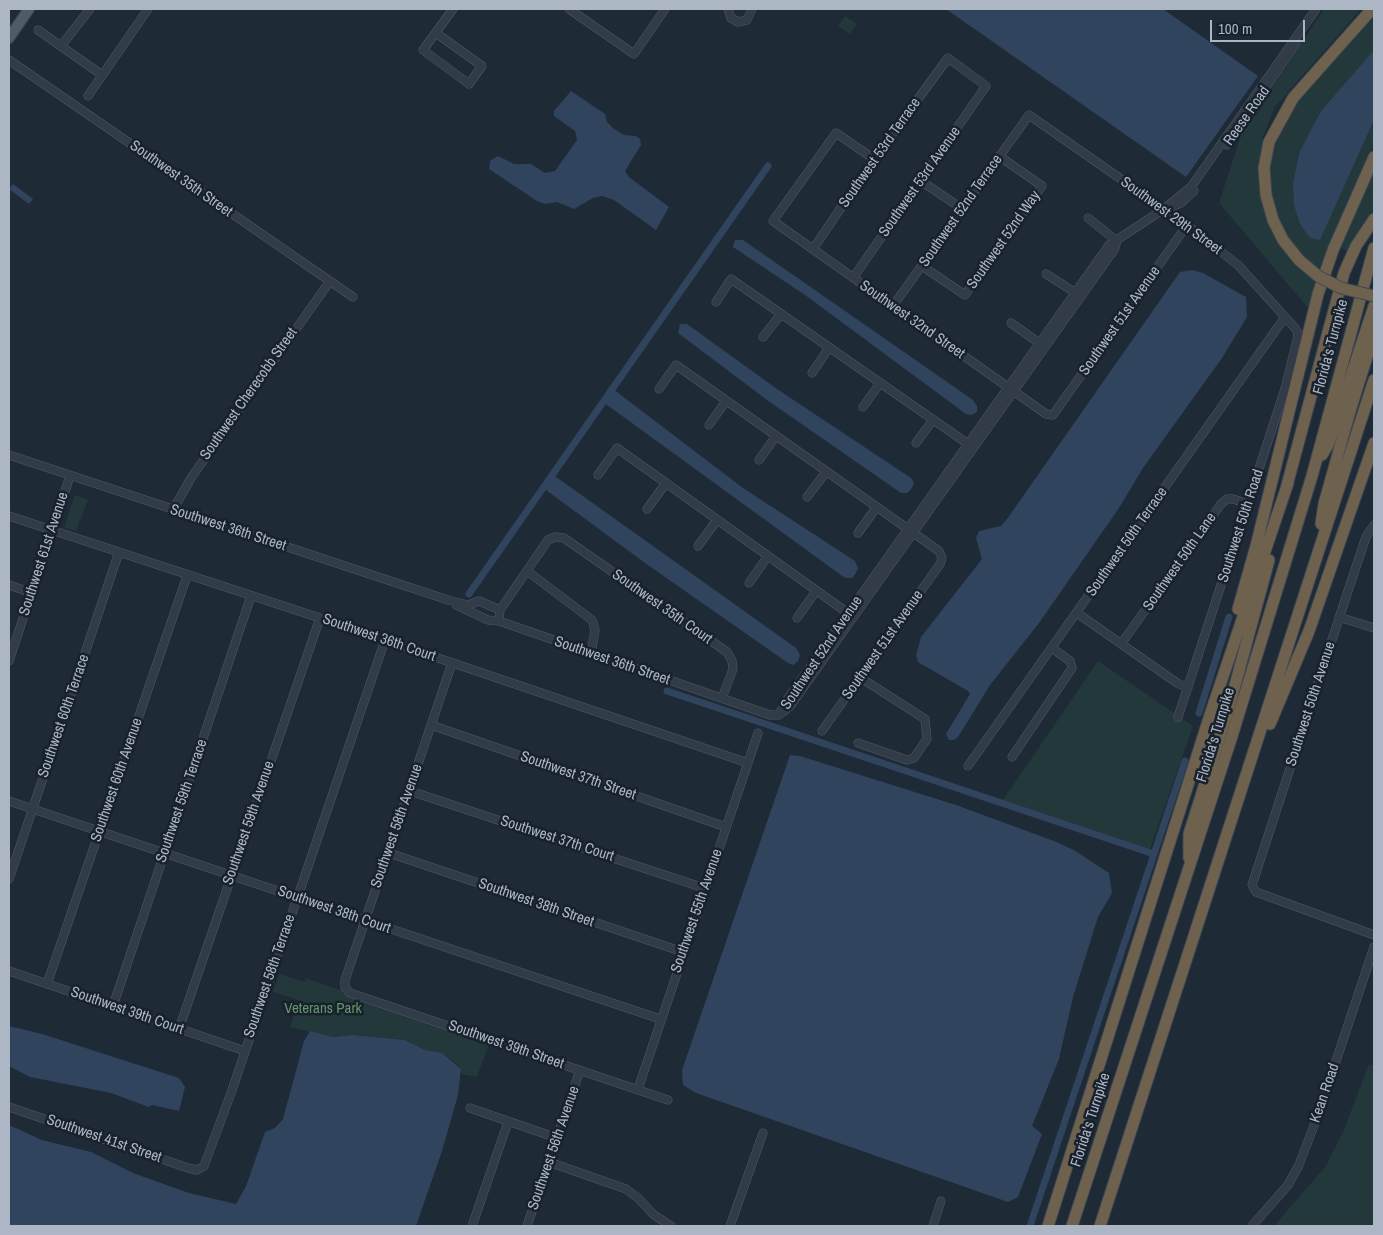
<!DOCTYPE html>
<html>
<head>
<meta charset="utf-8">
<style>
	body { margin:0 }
	#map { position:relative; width:1383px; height:1235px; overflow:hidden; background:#1f2a37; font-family:"Archivo Narrow",sans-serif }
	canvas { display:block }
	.frame { position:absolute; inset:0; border:10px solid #acb6c5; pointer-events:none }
	.scale { position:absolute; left:1210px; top:20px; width:95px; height:22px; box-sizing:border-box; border:2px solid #acb6c5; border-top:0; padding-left:6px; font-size:15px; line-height:18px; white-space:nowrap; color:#acb6c5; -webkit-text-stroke:4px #18212c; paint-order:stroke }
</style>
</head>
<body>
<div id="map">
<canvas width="1383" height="1235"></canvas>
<div class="frame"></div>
<div class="scale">100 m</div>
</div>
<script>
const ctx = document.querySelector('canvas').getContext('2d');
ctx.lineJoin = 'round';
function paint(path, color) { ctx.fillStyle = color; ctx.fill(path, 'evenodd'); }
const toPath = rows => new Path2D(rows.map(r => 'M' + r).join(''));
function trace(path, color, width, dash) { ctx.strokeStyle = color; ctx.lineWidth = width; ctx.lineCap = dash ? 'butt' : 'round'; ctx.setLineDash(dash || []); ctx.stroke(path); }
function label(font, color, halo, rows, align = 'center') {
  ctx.font = font + ' "Archivo Narrow",sans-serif'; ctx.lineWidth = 5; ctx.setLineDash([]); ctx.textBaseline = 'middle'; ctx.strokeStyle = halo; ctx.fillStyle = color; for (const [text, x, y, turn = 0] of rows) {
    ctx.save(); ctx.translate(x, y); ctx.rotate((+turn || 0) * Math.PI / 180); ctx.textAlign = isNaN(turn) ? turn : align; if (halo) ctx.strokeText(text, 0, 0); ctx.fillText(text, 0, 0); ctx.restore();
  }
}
const green = toPath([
	[1324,9,1361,9,1275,107,1262,139,1276,144,1292,107,1374,16,1374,50,1321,111,1312,131,1319,240,1374,120,1374,144,1355,186,1309,309,1219,203,1241,135],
	[845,16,857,24,850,34,838,26],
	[1374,164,1374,208,1358,255,1338,247],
	[75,495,88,500,76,531,64,527],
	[1098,661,1193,726,1150,849,1003,800],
	[279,974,305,982,306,978,340,990,343,994,489,1044,477,1077,462,1074,459,1066,442,1053,425,1050,405,1040,353,1035,332,1037,290,1027,299,1000,273,992],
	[1369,1064,1374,1066,1374,1226,1274,1226,1325,1167,1343,1132]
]);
const water = toPath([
	[946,9,1163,9,1258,76,1186,177],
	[1374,50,1374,120,1320,240,1310,238,1300,224,1294,205,1293,183,1300,151,1321,111],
	[571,91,605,114,607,122,614,129,624,135,636,136,640,139,641,145,625,171,629,177,669,207,656,230,614,200,602,196,593,198,574,209,557,202,545,204,537,201,489,169,490,161,498,156,514,164,531,164,545,173,555,171,577,140,575,131,554,116,554,111],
	[13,184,33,199,29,204,9,189],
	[735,240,743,240,973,400,977,406,977,412,971,415,966,414,805,295,733,247],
	[1192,270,1203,273,1246,297,1247,317,1222,358,1143,468,1119,508,1039,623,990,685,958,737,954,740,949,740,946,734,970,694,968,691,918,662,916,656,921,637,982,559,976,538,979,531,1001,526,1007,519,1180,272],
	[680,324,687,324,777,389,911,478,914,483,912,488,907,493,901,493,767,400,678,333],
	[613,389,743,488,855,561,858,568,856,573,852,578,845,578,603,402],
	[552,474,796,648,800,655,798,661,793,665,788,663,645,563,542,487],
	[790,755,800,756,956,805,1054,841,1074,850,1109,873,1112,893,1098,917,1073,997,1059,1059,1032,1126,1042,1134,1018,1197,1008,1202,696,1093,683,1085,682,1070],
	[9,1026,42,1034,179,1078,185,1087,179,1111,152,1105,149,1107,111,1093,30,1077,9,1066],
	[310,1031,332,1037,353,1035,405,1040,425,1050,442,1053,461,1069,458,1095,442,1151,416,1226,9,1226,9,1125,42,1140,91,1152,133,1173,189,1193,236,1204,246,1186,265,1132,275,1128,283,1119,304,1041]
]);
const canal = toPath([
	[469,594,768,166],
	[667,691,1154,854],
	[1199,713,1229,617],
	[1030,1226,1185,761]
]);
const minor = toPath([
	[569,9,634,54,665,9],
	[728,9,731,18,738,22,747,20,752,9],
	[38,30,102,75],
	[436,33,482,66,469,84,423,50,453,9],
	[61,46,90,9],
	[9,60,353,297],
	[88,96,148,9],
	[1227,145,1296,43],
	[874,159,836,133,773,221,1046,414,1053,415,1187,225],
	[921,181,961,208],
	[1171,207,1181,203,1194,191],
	[1088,218,1117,241],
	[813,249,874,159,948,58,986,86,853,278],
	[922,266,965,295,1042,186,999,156],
	[1046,274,1079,295],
	[716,302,731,279,971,446],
	[893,306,1029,115,1187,225,1238,265,1295,328,1298,333,1297,340,1285,389,1178,717],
	[1011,323,1042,345],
	[763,337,781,314],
	[812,373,829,348],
	[659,389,676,365,939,551,942,558,940,564,822,731],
	[863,407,880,383],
	[709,425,726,401],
	[916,443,933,420],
	[9,455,448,600,468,605,479,601,500,610],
	[759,460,776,436],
	[598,475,617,448,852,616],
	[807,497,826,472],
	[647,509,666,483],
	[173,510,191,478,330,281],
	[9,516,320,618,748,763],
	[1374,525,1366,537,1347,594,1252,885,1256,892,1374,935],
	[858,533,876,508],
	[698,546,717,520],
	[527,571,592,620,595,630,591,654],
	[749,583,768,556],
	[9,585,32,593],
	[456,605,488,620,499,621,770,715,779,715],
	[1077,613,1177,683,1188,688],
	[1339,617,1374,628],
	[797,618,816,591],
	[499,621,500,610,548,540,555,537,564,538,727,652,732,661,733,669,722,698],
	[1121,644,1221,504,1227,499,1233,499,1248,504],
	[9,661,70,476],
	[452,663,345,980,345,988,350,993,668,1100],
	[783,712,791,705,1114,250,1117,241],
	[779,715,786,701,1109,245,1164,209,1191,187,1316,9],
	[431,725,726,827],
	[858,743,907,760,914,758,927,739,925,719,861,678],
	[1012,757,1072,668,1070,661,1052,648],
	[968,766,1285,317],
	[410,791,704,888],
	[9,801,660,1019],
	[389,853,683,952],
	[9,879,119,552],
	[9,971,245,1051],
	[47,984,187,576],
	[113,1006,251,596],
	[179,1029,320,618],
	[638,1089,758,733],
	[9,1107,188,1168,197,1170,204,1166,231,1093,385,640],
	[470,1108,557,1138],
	[549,1162,626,1189,638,1198,654,1215,671,1226],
	[472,1226,508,1122],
	[527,1226,580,1070],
	[730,1226,763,1133],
	[933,1226,941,1201],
	[1252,1226,1288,1185,1299,1165,1318,1115,1374,947]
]);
const major = toPath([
	[9,38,29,9]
]);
const highway = toPath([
	[1269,142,1293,98,1372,9],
	[1322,455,1329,443,1374,306],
	[1286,489,1344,273,1356,246,1374,219],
	[1321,524,1324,504,1350,411,1374,334],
	[1238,609,1256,546,1318,294,1333,250,1374,157],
	[1270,724,1309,631,1374,443],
	[1189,858,1189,834,1228,711,1269,560],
	[1048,1226,1210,715,1288,483],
	[1072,1226,1232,736,1312,476,1374,248],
	[1100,1226,1374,380]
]);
const highwayBridge = toPath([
	[1269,142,1264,168,1266,195,1273,220,1283,240,1299,260,1318,276,1341,288,1374,296]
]);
const streetNames = [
	["Reese Road",1247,116,-55],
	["Southwest 53rd Terrace",880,153,-55],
	["Southwest 35th Street",181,179,35],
	["Southwest 53rd Avenue",920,182,-55],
	["Southwest 52nd Terrace",961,211,-55],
	["Southwest 29th Street",1171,216,36],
	["Southwest 52nd Way",1004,240,-55],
	["Southwest 32nd Street",912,320,35],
	["Southwest 51st Avenue",1120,321,-55],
	["Florida's Turnpike",1331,347,-75],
	["Southwest Cherecobb Street",249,394,-55],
	["Southwest 50th Road",1241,526,-72],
	["Southwest 36th Street",228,528,18],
	["Southwest 50th Terrace",1127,542,-55],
	["Southwest 61st Avenue",44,554,-72],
	["Southwest 50th Lane",1180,562,-55],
	["Southwest 35th Court",662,607,35],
	["Southwest 36th Court",379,638,19],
	["Southwest 51st Avenue",883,645,-55],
	["Southwest 52nd Avenue",822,653,-56],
	["Southwest 36th Street",612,661,19],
	["Southwest 50th Avenue",1311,704,-72],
	["Southwest 60th Terrace",64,716,-71],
	["Florida's Turnpike",1216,735,-73],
	["Southwest 37th Street",578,776,19],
	["Southwest 60th Avenue",117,780,-71],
	["Southwest 59th Terrace",182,801,-71],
	["Southwest 59th Avenue",249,823,-71],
	["Southwest 58th Avenue",397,826,-71],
	["Southwest 37th Court",557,839,18],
	["Southwest 38th Street",536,903,19],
	["Southwest 38th Court",334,910,19],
	["Southwest 55th Avenue",697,911,-71],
	["Southwest 58th Terrace",270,976,-71],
	["Southwest 39th Court",127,1011,19],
	["Southwest 39th Street",506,1045,19],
	["Kean Road",1325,1093,-71],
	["Florida's Turnpike",1091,1120,-72],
	["Southwest 41st Street",104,1139,19],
	["Southwest 56th Avenue",554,1148,-71]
];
const parkNames = [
	["Veterans Park",323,1009]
];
paint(green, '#22383a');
paint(water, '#30445e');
trace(canal, '#30445e', 7);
trace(minor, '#505966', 9);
trace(major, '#3c4551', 12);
trace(highway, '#3d4652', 13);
trace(minor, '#323c48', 8);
trace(major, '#505b68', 10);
trace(highway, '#6e624f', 11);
trace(highwayBridge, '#3d4652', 13, []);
trace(highwayBridge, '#6e624f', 11);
label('15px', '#acb6c5', '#18212c', streetNames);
label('15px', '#63966e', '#18212c', parkNames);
</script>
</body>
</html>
